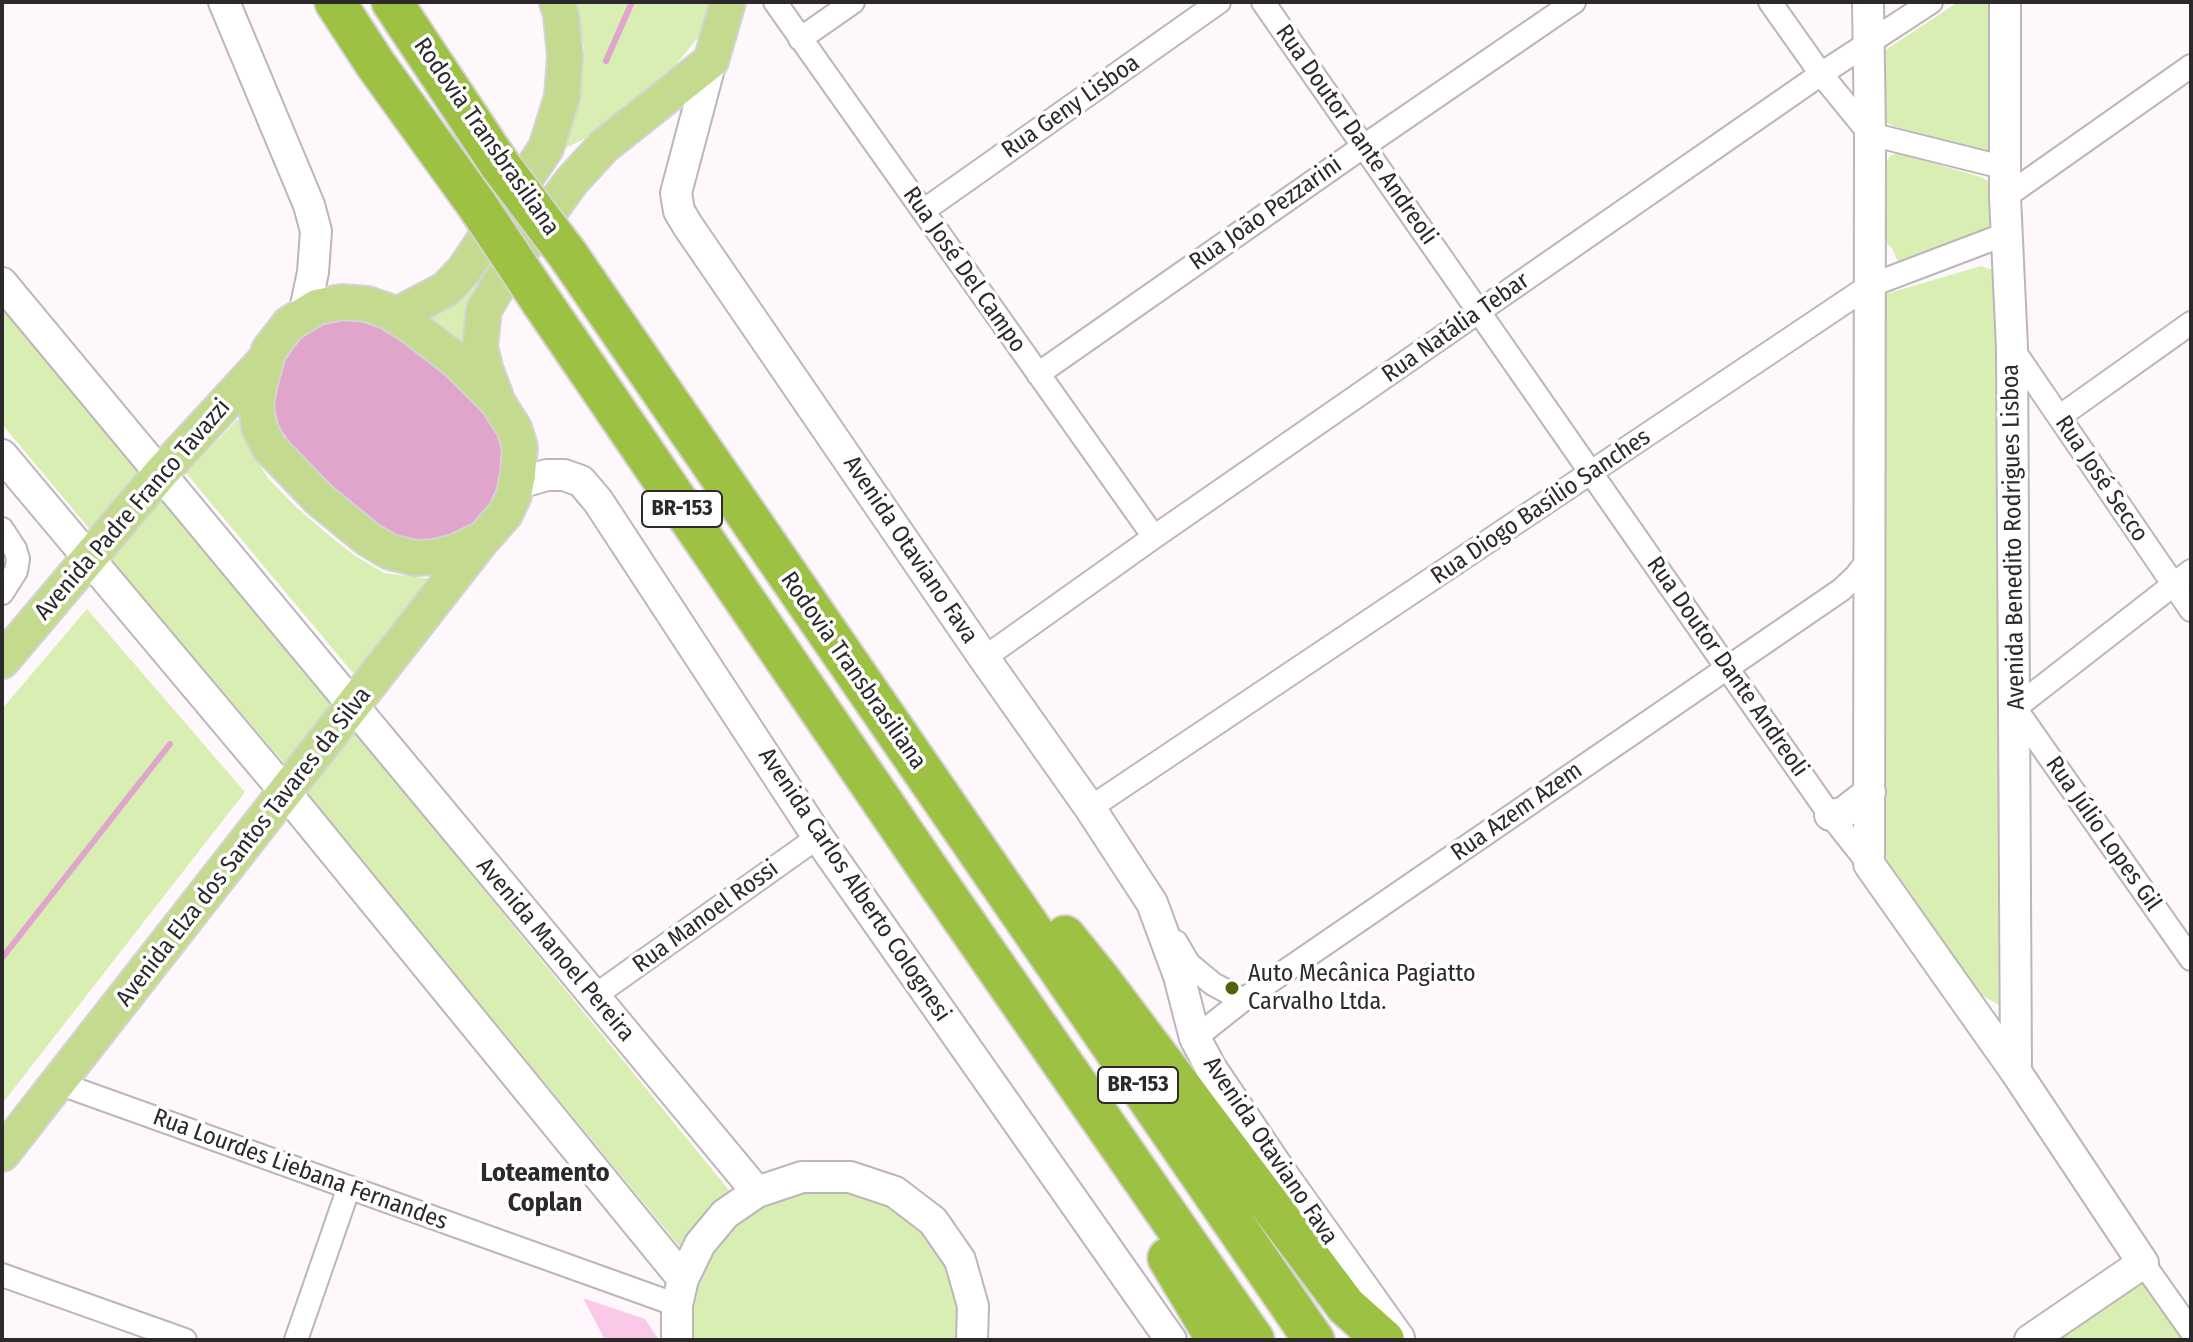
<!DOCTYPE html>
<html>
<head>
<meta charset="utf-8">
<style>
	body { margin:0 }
	#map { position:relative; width:2193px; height:1342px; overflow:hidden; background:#fef8fc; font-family:"Fira Sans Condensed",sans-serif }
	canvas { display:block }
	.frame { position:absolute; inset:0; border:4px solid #2b292a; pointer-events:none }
</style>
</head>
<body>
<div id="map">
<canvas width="2193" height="1342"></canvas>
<div class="frame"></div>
</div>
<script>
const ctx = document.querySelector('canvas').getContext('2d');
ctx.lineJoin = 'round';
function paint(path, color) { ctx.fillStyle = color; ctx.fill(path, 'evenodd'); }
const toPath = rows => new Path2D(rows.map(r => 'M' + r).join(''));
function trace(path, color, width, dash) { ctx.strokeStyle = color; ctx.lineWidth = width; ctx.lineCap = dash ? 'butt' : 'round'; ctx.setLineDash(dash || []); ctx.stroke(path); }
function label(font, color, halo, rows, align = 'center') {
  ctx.font = font + ' "Fira Sans Condensed",sans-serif'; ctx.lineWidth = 7; ctx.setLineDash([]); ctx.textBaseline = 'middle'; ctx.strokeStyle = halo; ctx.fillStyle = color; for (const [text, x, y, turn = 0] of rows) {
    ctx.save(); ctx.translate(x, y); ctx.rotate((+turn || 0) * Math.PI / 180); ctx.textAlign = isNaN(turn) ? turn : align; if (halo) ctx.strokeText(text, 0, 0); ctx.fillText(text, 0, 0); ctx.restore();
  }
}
const green = toPath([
	[575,2,716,2,706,28,673,68,584,139,564,149,580,90,584,48],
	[1958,2,1995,2,1993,148,1985,154,1893,126,1885,121,1880,111,1881,59,1884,51],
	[1897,153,1981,177,1996,186,1995,223,1979,234,1898,262,1892,248,1885,242,1885,164,1890,156],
	[1981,266,1996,271,2004,990,1999,1005,1980,994,1884,864,1879,296],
	[492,268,465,347,427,316,481,282],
	[2,304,143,473,92,532,2,424],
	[238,419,252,452,267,477,294,505,325,532,354,555,384,573,431,579,358,679,186,473],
	[162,499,336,706,287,767,110,559],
	[87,609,245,792,2,1104,2,709],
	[355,732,733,1195,684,1252,307,794],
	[780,1189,876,1193,917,1219,947,1258,961,1305,960,1340,683,1340,704,1248],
	[2140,1276,2183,1340,2047,1340]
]);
const water = toPath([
	[343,318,366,319,387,326,451,374,489,413,508,454,493,508,458,539,416,545,373,526,326,483,296,451,279,427,274,405,281,367,300,339,323,322]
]);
const stream = toPath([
	[606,61,632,2],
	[2,958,170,744]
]);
const building = toPath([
	[583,1298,645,1319,659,1340,605,1340]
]);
const street = toPath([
	[775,2,1154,537],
	[1263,2,1727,668,1830,815,1869,864],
	[1770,2,1821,74,1870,134,2006,168],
	[800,39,853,2],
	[2005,197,2191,66],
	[923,211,1219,2],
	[2012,348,2191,610],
	[1038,374,1364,146,1574,2],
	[2059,417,2191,323],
	[2,529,15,549,18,559,16,571,2,593],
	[2191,571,2015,708,2191,959],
	[984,658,1154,537,1821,74,1931,2],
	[1090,808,1869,286,2006,234],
	[1176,942,1189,964,1213,984,1243,1000],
	[593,997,818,837],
	[1195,1038,1243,1000,1841,590,1856,576,1870,558],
	[58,1083,677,1305],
	[2143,1263,2191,1331],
	[2,1275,185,1340],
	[296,1340,349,1187]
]);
const secondary = toPath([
	[224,2,309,205,316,231,313,272,304,315],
	[1868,2,1870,134,1869,864,2016,1072,2143,1263,2030,1340],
	[2005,2,2005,197,2012,348,2016,1072],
	[711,61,676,193,679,211,688,226,984,658,1090,808,1152,903,1179,976,1195,1038,1211,1068,1283,1175,1399,1338],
	[2,283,757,1192],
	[2,455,286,793,683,1279],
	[516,484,547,475,564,475,581,481,598,501,818,837,1171,1340],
	[1830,815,1843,813,1870,792],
	[677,1340,677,1305,683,1279,700,1244,725,1214,757,1192,802,1177,850,1177,895,1192,933,1221,960,1260,973,1306,972,1340]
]);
const primary = toPath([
	[342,302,367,304,390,312,411,326,458,362,497,401,514,428,520,447,518,474,514,495,505,514,484,538,455,552,435,557,415,558,390,552,368,539,319,499,269,447,259,427,256,404,260,382,269,350,289,324,317,307,342,302],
	[395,316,446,289,464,270,546,148,562,97,565,56,561,15,557,2],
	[496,397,486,371,480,347,484,310,508,269,571,182,604,146,711,61,728,2],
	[2,661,160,474,265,360],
	[2,1154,482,540]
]);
const highway = toPath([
	[335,2,376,65,477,205],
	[392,2,500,165],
	[568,255,1314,1340],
	[541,301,933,876,1254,1340],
	[1065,936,1099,978,1346,1306,1384,1340],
	[1168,1258,1217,1340]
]);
const highwayBridge = toPath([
	[500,165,568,255],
	[477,205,541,301]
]);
const markers = [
	[1232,988,8,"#4e630f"]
];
const shields = [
	[682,509,80],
	[1138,1085,80]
];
const shieldNames = [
	["BR-153",682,509],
	["BR-153",1138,1085]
];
const streetNames = [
	["Rua Geny Lisboa",1071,107,-35],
	["Rua Doutor Dante Andreoli",1356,135,55],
	["Rodovia Transbrasiliana",486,137,55],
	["Rua João Pezzarini",1266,214,-35],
	["Rua José Del Campo",964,270,55],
	["Rua Natália Tebar",1456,328,-35],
	["Rua José Secco",2101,479,56],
	["Rua Diogo Basílio Sanches",1541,507,-34],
	["Avenida Padre Franco Tavazzi",133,510,-49],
	["Avenida Benedito Rodrigues Lisboa",2014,537,-91],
	["Avenida Otaviano Fava",910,550,56],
	["Rua Doutor Dante Andreoli",1727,667,55],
	["Rodovia Transbrasiliana",853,671,55],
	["Rua Azem Azem",1517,812,-35],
	["Rua Júlio Lopes Gil",2103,834,55],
	["Avenida Elza dos Santos Tavares da Silva",244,847,-52],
	["Avenida Carlos Alberto Colognesi",854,885,56],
	["Rua Manoel Rossi",706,917,-36],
	["Avenida Manoel Pereira",555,950,50],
	["Avenida Otaviano Fava",1270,1151,56],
	["Rua Lourdes Liebana Fernandes",300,1170,20]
];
const poiNames = [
	["Auto Mecânica Pagiatto",1248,974],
	["Carvalho Ltda.",1248,1002]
];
const neighbourhoodNames = [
	["Loteamento",545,1174],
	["Coplan",545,1204]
];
paint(green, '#d9eeb2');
paint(water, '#e0a5ca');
trace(stream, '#e0a5ca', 6);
paint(building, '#fac9e7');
trace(street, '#bcb5b9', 26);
trace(secondary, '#bcb5b9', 34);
trace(primary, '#d5d4d4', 38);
trace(highway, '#d5d4d4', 44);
trace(street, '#fff', 22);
trace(secondary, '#fff', 30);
trace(primary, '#c4da8e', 34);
trace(highway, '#9dc143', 40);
trace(highwayBridge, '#d5d4d4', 44, []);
trace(highwayBridge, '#9dc143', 40);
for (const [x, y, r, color] of markers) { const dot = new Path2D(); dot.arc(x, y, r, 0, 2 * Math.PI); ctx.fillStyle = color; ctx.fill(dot); trace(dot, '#fff', 3); }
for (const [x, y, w] of shields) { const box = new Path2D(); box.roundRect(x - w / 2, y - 18, w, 36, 6); ctx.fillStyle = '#fff'; ctx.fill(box); trace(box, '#2b292a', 2); }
label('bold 22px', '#2b292a', null, shieldNames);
label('24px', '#2b292a', '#fff', streetNames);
label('24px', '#2b292a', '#fff', poiNames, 'left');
label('bold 26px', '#2b292a', '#fff', neighbourhoodNames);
</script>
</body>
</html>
